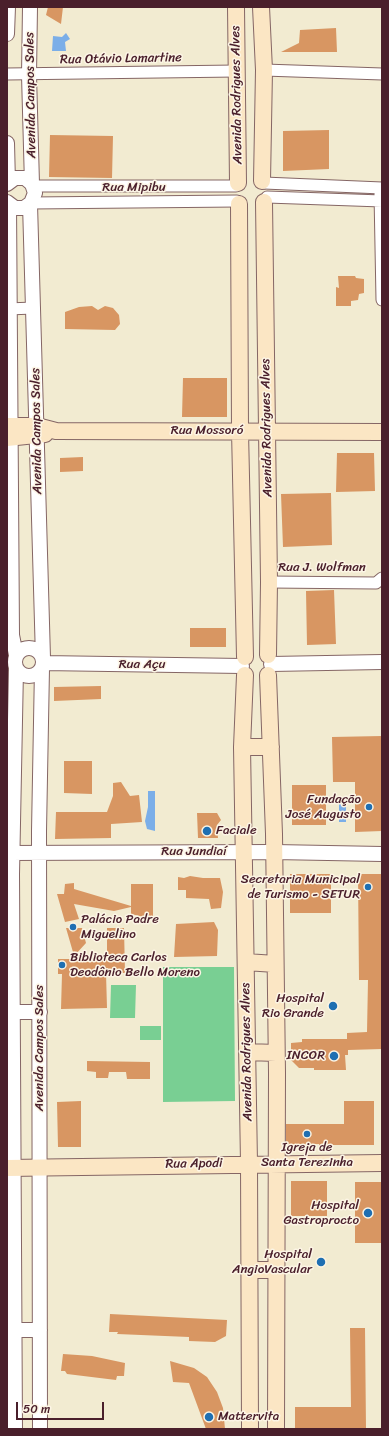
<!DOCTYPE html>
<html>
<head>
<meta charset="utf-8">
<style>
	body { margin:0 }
	#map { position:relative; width:389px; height:1436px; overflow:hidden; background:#f2ebd1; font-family:Sriracha,sans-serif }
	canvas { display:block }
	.frame { position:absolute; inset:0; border:8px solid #4a1f2b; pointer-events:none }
	.scale { position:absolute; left:16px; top:1402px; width:88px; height:18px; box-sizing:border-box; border:2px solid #4a1f2b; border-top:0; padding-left:5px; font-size:12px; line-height:14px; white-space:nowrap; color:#4a1f2b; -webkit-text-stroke:3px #fcf5e5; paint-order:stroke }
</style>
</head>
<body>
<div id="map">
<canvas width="389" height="1436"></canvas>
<div class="frame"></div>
<div class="scale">50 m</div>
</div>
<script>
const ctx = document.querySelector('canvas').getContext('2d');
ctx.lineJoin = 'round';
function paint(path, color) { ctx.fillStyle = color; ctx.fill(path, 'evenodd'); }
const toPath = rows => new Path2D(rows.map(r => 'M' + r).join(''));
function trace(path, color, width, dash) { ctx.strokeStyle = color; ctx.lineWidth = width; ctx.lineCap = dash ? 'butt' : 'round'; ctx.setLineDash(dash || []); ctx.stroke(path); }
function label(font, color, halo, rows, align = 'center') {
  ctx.font = font + ' Sriracha,sans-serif'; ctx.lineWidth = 3; ctx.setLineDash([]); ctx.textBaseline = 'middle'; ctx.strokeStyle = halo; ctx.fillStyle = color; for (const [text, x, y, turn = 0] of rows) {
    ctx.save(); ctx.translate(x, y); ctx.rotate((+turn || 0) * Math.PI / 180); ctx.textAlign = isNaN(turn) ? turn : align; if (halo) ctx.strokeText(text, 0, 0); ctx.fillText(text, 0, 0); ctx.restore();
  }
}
const green = toPath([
	[163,967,234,967,235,1101,163,1102],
	[111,985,136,985,135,1018,110,1018],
	[140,1026,161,1026,161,1040,140,1040]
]);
const water = toPath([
	[66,33,70,39,65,42,66,51,52,51,53,36,62,37],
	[148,791,155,791,155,831,147,829,145,821,148,807],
	[339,799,346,799,346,822,339,822]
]);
const building = toPath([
	[48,7,63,7,61,24,46,15],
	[336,28,337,52,281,52,299,43,300,30],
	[329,130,329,169,283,171,283,131],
	[50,135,113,136,112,178,49,177],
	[338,276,355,276,356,278,364,279,364,293,359,294,358,300,351,301,351,306,336,306,336,287,339,288],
	[92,306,98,310,105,306,113,308,119,315,120,324,115,330,65,329,65,312,79,307],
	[183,378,227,378,227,417,182,417],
	[337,453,374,453,375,491,336,492],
	[83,457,83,471,60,472,60,458],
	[331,493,332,545,283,547,281,494],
	[334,590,336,644,307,645,306,591],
	[190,628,226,628,226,647,190,647],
	[101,686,101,699,54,701,54,687],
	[382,736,382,831,355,832,355,782,333,782,332,737],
	[64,761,92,761,92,794,64,793],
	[121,782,130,796,139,795,142,822,111,824,111,838,55,839,56,812,107,812,113,796,113,783],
	[292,785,326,785,326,825,292,825],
	[197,813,217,813,221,820,217,825,218,838,198,838],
	[290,874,331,874,331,913,290,913],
	[358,874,382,874,382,1049,348,1050,348,1055,345,1055,346,1070,314,1070,314,1068,299,1068,291,1060,291,1043,302,1042,302,1039,347,1039,347,1033,367,1032,368,980,359,980],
	[190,876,203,878,220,878,223,892,221,908,211,909,209,899,186,898,186,890,178,890,178,877,184,878],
	[74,883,74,889,131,906,131,884,153,884,153,919,131,914,131,907,114,911,74,904,79,919,65,922,57,894,64,894,65,884],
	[214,922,218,930,217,956,174,957,176,924],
	[66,928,82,928,86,943,75,955,107,954,107,928,124,928,125,973,106,973,107,1008,61,1009,62,974,58,974,58,959,75,959],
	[87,1061,150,1062,150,1079,127,1079,126,1072,109,1072,108,1078,96,1078,96,1072,87,1071],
	[81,1101,81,1147,58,1147,57,1102],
	[344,1101,374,1101,374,1145,332,1145,332,1149,319,1150,319,1144,286,1145,286,1124,344,1124],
	[291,1181,327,1181,327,1216,291,1216],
	[355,1182,382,1182,382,1243,355,1243],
	[110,1314,227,1320,226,1336,215,1342,189,1341,189,1337,117,1334,118,1332,109,1332],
	[350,1328,365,1328,366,1429,295,1429,295,1407,351,1407],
	[63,1354,92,1356,125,1363,124,1376,117,1376,116,1380,67,1374,65,1371,61,1371],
	[170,1361,194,1368,207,1377,217,1392,223,1408,225,1429,206,1429,189,1383,173,1382]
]);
const minor = toPath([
	[264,70,382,74],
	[7,74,236,71],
	[264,183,382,188],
	[33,186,236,186],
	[380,194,382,300],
	[267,197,382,201],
	[31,203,237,201],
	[7,309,34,308],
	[269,582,376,583,382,578]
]);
const tertiary = toPath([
	[30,7,29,75,32,184],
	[7,34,8,7],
	[7,143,8,183],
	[7,184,15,178,25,178,32,184,35,193,31,203,24,208,15,208,7,202],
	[9,204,12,635,16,655],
	[30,204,43,658],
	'15 662a14 14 0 1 1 28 0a14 14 0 1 1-28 0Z',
	[43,663,242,666],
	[271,664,382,662],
	[7,853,274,852,382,854],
	[13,1012,40,1012],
	[15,1330,40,1330],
	[15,1429,12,874,16,669],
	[40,1429,39,831,42,668]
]);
const secondary = toPath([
	[236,7,238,183],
	[261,7,264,70,262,181],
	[264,202,269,582,268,655],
	[239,204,240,431,245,657],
	[7,426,37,426,56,431,382,432],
	[7,438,45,434],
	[245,675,242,747,249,1163,250,1429],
	[268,675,274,834,277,1073,276,1429],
	[242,747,271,747],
	[246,962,275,964],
	[247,1052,276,1053],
	[7,1168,382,1163],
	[249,1270,276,1270]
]);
const markers = [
	[369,807,4,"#1f6fb2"],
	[207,831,5,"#1f6fb2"],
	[368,887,4,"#1f6fb2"],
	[73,927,4,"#1f6fb2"],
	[62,965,4,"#1f6fb2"],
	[333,1006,5,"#1f6fb2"],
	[334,1056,5,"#1f6fb2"],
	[307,1134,4,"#1f6fb2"],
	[368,1213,5,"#1f6fb2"],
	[321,1262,5,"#1f6fb2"],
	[209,1417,5,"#1f6fb2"]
];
const streetNames = [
	["Rua Otávio Lamartine",121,59,-1],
	["Avenida Campos Sales",31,95,-91],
	["Avenida Rodrigues Alves",237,95,-91],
	["Rua Mipibu",134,188],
	["Avenida Rodrigues Alves",267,428,-91],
	["Avenida Campos Sales",37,431,-91],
	["Rua Mossoró",207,431],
	["Rua J. Wolfman",322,568],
	["Rua Açu",142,665],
	["Rua Jundiaí",194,852],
	["Avenida Campos Sales",40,1048,-90],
	["Avenida Rodrigues Alves",247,1052,-91],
	["Rua Apodi",194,1164,-1]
];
const poiNames = [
	["Fundação",361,800],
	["José Augusto",361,815],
	["Faciale",216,831,"left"],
	["Secretaria Municipal",360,880],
	["de Turismo - SETUR",360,895],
	["Palácio Padre",81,920,"left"],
	["Miguelino",81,935,"left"],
	["Biblioteca Carlos",70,958,"left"],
	["Deodônio Bello Moreno",70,973,"left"],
	["Hospital",324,999],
	["Rio Grande",324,1014],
	["INCOR",325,1056],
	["Igreja de",307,1148,"center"],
	["Santa Terezinha",307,1163,"center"],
	["Hospital",359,1206],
	["Gastroprocto",359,1221],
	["Hospital",312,1255],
	["AngioVascular",312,1270],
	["Mattervita",218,1417,"left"]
];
paint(green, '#79cf93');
paint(water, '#7baee8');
paint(building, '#d89662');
trace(minor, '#856665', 13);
trace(tertiary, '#856665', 16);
trace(secondary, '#856665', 18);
trace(minor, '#fff', 11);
trace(tertiary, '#fff', 14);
trace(secondary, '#fbe6c4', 16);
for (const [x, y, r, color] of markers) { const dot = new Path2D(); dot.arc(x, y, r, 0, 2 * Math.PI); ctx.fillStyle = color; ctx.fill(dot); trace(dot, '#fcf5e5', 1.5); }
label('13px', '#4a1f2b', '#fcf5e5', streetNames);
label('13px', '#4a1f2b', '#fcf5e5', poiNames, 'right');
</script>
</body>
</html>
